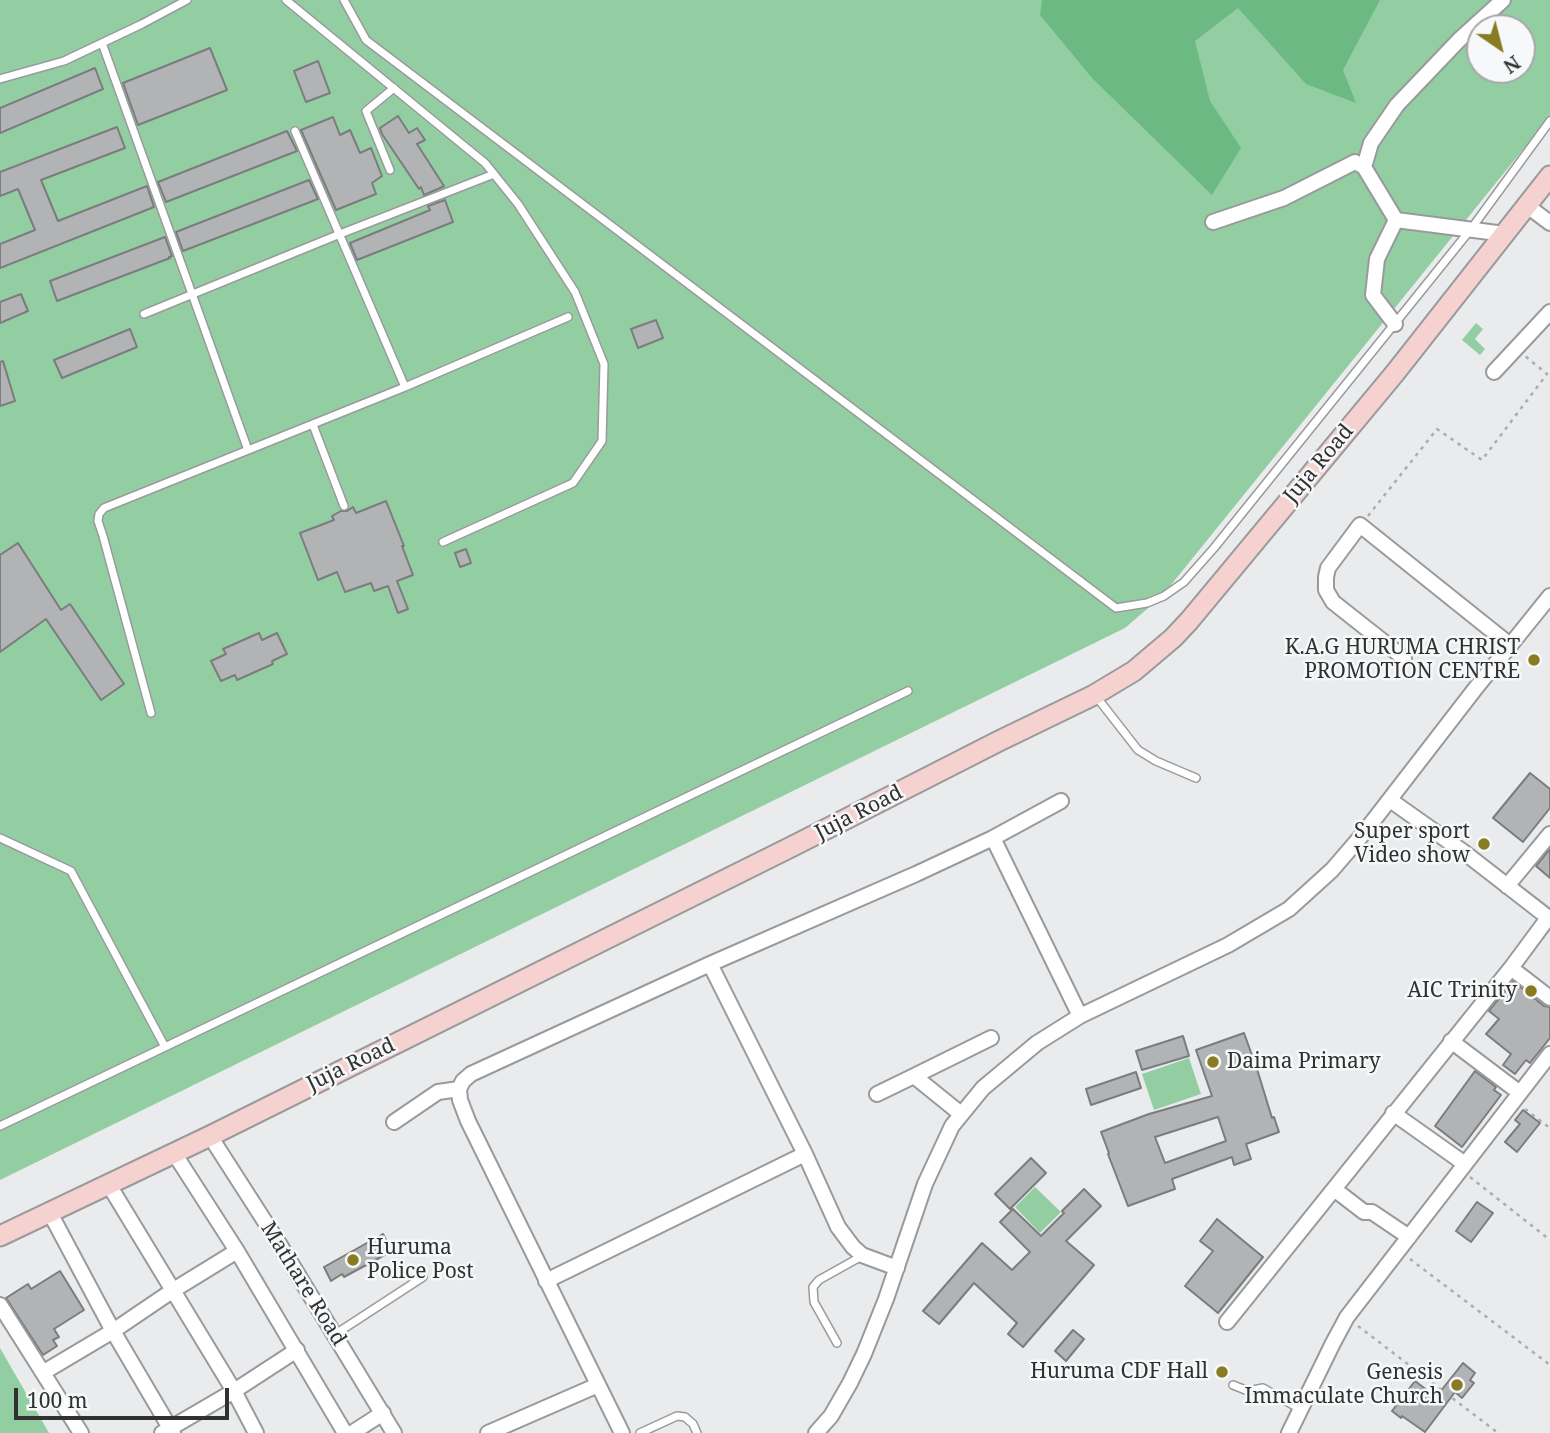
<!DOCTYPE html>
<html>
<head>
<meta charset="utf-8">
<style>
	body { margin:0 }
	#map { position:relative; width:1550px; height:1433px; overflow:hidden; background:#e9ebec; font-family:"Noto Serif",serif }
	canvas { display:block }
	.north { position:absolute; left:1466px; top:14px; width:70px; height:70px; box-sizing:border-box; background:#f7f8fa; border:2px solid #a7a8aa; border-radius:50%; rotate:145deg; font-size:19px; font-weight:700; line-height:28px; text-align:center; color:#303131 }
	.north::after { content:''; display:block; margin:auto; width:24px; height:32px; background:#887b21; clip-path:polygon(50% 0,100% 100%,50% 72%,0 100%) }
	.scale { position:absolute; left:14px; top:1388px; width:215px; height:32px; box-sizing:border-box; border:4px solid #303131; border-top:0; padding-left:9px; font-size:21px; line-height:24px; white-space:nowrap; color:#303131; -webkit-text-stroke:5px #f7f8fa; paint-order:stroke }
</style>
</head>
<body>
<div id="map">
<canvas width="1550" height="1433"></canvas>
<div class="north">N</div>
<div class="scale">100 m</div>
</div>
<script>
const ctx = document.querySelector('canvas').getContext('2d');
ctx.lineJoin = 'round';
function paint(path, color) { ctx.fillStyle = color; ctx.fill(path, 'evenodd'); }
const toPath = rows => new Path2D(rows.map(r => 'M' + r).join(''));
function trace(path, color, width, dash) { ctx.strokeStyle = color; ctx.lineWidth = width; ctx.lineCap = dash ? 'butt' : 'round'; ctx.setLineDash(dash || []); ctx.stroke(path); }
function label(font, color, halo, rows, align = 'center') {
  ctx.font = font + ' "Noto Serif",serif'; ctx.lineWidth = 5; ctx.setLineDash([]); ctx.textBaseline = 'middle'; ctx.strokeStyle = halo; ctx.fillStyle = color; for (const [text, x, y, turn = 0] of rows) {
    ctx.save(); ctx.translate(x, y); ctx.rotate((+turn || 0) * Math.PI / 180); ctx.textAlign = isNaN(turn) ? turn : align; if (halo) ctx.strokeText(text, 0, 0); ctx.fillText(text, 0, 0); ctx.restore();
  }
}
const green = toPath([
	[0,0,1550,0,1550,116,1162,596,1125,628,0,1180],
	[1480,28,1522,28,1522,70,1480,70],
	[1476,323,1483,329,1475,339,1485,349,1480,355,1462,340],
	[1189,1058,1201,1094,1154,1110,1142,1074],
	[1035,1187,1061,1212,1040,1233,1015,1207],
	[0,1348,49,1433,0,1433]
]);
const forest = toPath([
	[1042,0,1380,0,1343,70,1356,103,1306,84,1238,8,1195,41,1210,101,1241,148,1212,195,1092,78,1040,15]
]);
const building = toPath([
	[210,48,227,90,138,125,123,83,210,48],
	[318,61,330,93,306,102,294,71,318,61],
	[95,68,103,89,0,133,0,108,95,68],
	[398,116,409,133,417,128,425,140,417,144,444,186,440,188,424,195,421,187,419,189,382,134,380,128,398,116],
	[333,117,340,135,350,130,360,153,371,148,382,176,372,183,376,194,336,210,301,130,333,117],
	[117,127,125,148,41,180,58,221,147,186,154,207,0,268,0,244,35,230,18,189,0,196,0,172,117,127],
	[287,131,297,151,166,202,158,182,287,131],
	[309,180,318,199,183,251,176,232,309,180],
	[445,200,453,222,357,260,350,243,430,210,428,206,445,200],
	[165,237,172,256,169,257,170,258,57,301,50,281,165,237],
	[21,294,28,311,0,323,0,302,21,294],
	[656,320,663,338,638,348,631,329,656,320],
	[130,329,137,347,62,378,54,360,130,329],
	[3,361,15,401,0,406,0,362,3,361],
	[386,501,404,546,402,546,413,575,397,581,408,609,398,613,388,586,374,591,371,583,345,592,337,572,318,580,300,533,334,520,332,516,341,511,347,511,353,507,356,513,386,501],
	[18,543,61,610,70,604,124,684,101,700,46,619,0,652,0,555,18,543],
	[466,549,471,563,460,567,455,553,466,549],
	[259,633,262,640,277,633,287,654,272,661,273,664,237,680,235,675,221,681,211,661,226,654,223,649,259,633],
	[1530,773,1550,789,1550,808,1523,842,1493,818,1530,773],
	[1550,849,1550,878,1536,866,1550,849],
	[1513,981,1544,1006,1550,1007,1550,1038,1530,1063,1526,1060,1515,1074,1503,1065,1511,1054,1486,1034,1499,1019,1489,1011,1513,981],
	[1244,1033,1257,1069,1272,1118,1274,1117,1279,1132,1246,1144,1251,1159,1234,1165,1232,1157,1172,1179,1175,1189,1128,1206,1108,1154,1109,1153,1101,1132,1149,1114,1212,1096,1196,1050,1244,1033],
	[1218,1117,1226,1141,1165,1163,1155,1137,1218,1117],
	[1183,1036,1189,1056,1142,1070,1136,1051,1183,1036],
	[1475,1071,1496,1087,1494,1090,1501,1095,1462,1147,1435,1126,1475,1071],
	[1136,1072,1141,1088,1091,1105,1086,1089,1136,1072],
	[1523,1110,1540,1123,1517,1152,1505,1142,1520,1124,1515,1120,1523,1110],
	[1031,1158,1046,1173,1010,1209,995,1194,1031,1158],
	[1084,1189,1101,1206,1066,1241,1094,1265,1023,1347,1008,1334,1017,1323,974,1283,939,1324,923,1311,982,1243,1012,1270,1030,1252,1000,1222,1013,1209,1041,1236,1064,1213,1062,1211,1084,1189],
	[1477,1202,1493,1213,1471,1242,1456,1231,1477,1202],
	[1217,1219,1263,1257,1218,1313,1185,1286,1213,1251,1200,1241,1217,1219],
	[383,1234,392,1251,344,1277,342,1274,331,1281,324,1267,383,1234],
	[60,1271,84,1310,54,1329,59,1337,53,1340,57,1346,43,1355,6,1298,28,1284,31,1289,60,1271],
	[1073,1330,1084,1339,1066,1361,1055,1351,1073,1330],
	[1463,1363,1475,1373,1470,1380,1474,1383,1462,1398,1455,1392,1425,1432,1402,1416,1401,1418,1392,1411,1415,1381,1436,1397,1463,1363]
]);
const path = toPath([
	[1368,516,1437,429,1482,460,1547,374,1525,356],
	[1525,1109,1550,1128],
	[1470,1177,1550,1240],
	[1410,1259,1550,1365],
	[1358,1326,1498,1433]
]);
const service = toPath([
	[286,0,485,163,518,204,575,292,604,364,602,441,573,483,443,542],
	[344,0,366,40,1116,608,1147,603,1164,596,1184,582,1214,548,1471,229,1550,121],
	[102,43,248,450],
	[0,79,64,61,142,24,187,0],
	[295,131,405,387],
	[390,170,366,111,394,88],
	[144,314,340,234,494,174],
	[313,425,344,506],
	[1095,695,1138,750,1156,761,1196,778],
	[151,713,103,536,98,521,99,514,104,508,405,387,568,317],
	[0,838,71,871,165,1047],
	[0,1126,908,691],
	[334,1335,423,1277],
	[837,1343,814,1302,813,1287,819,1280,862,1256],
	[1233,1385,1248,1391,1263,1388,1300,1409],
	[640,1433,677,1416,685,1417,693,1424,697,1433]
]);
const minor = toPath([
	[1503,0,1459,40,1397,105,1371,143,1364,167,1396,220,1505,234],
	[1526,205,1550,223],
	[1213,222,1284,198,1355,162,1364,167],
	[1395,324,1373,295,1377,259,1396,220],
	[1494,372,1550,312],
	[1404,658,1333,602,1326,590,1326,577,1328,568,1360,525,1510,645],
	[1390,800,1465,853,1550,919],
	[993,838,1061,801],
	[1507,886,1550,834],
	[710,964,805,1154,838,1227,853,1247,862,1255,897,1268],
	[1511,968,1550,998],
	[1451,1041,1520,1093],
	[877,1094,914,1076],
	[1393,1113,1465,1164],
	[961,1114,914,1076,991,1038],
	[394,1122,438,1092,459,1089],
	[210,1136,278,1242,394,1433],
	[174,1153,237,1251,345,1433],
	[109,1185,234,1391,256,1433],
	[1334,1189,1511,968,1548,918],
	[50,1213,113,1331,173,1433],
	[546,1281,805,1154],
	[0,1305,81,1433],
	[1227,1322,1334,1189,1364,1212,1372,1212,1409,1237],
	[44,1372,113,1331,172,1291,237,1251],
	[162,1433,234,1391,297,1350],
	[352,1433,383,1413],
	[488,1433,598,1385],
	[622,1433,468,1121,460,1100,459,1089,463,1081,471,1074,710,964,916,874,993,838,1080,1016],
	[816,1433,831,1416,850,1383,864,1354,886,1299,925,1184,952,1126,983,1088,1037,1043,1080,1016,1228,945,1289,909,1332,870,1363,834,1475,689,1550,596],
	[1289,1433,1333,1343,1347,1317,1550,1054]
]);
const secondary = toPath([
	[0,1236,210,1136,793,846,999,741,1094,695,1134,671,1173,638,1189,621,1395,373,1550,176]
]);
const markers = [
	[1534,660,7,"#887b21"],
	[1484,844,7,"#887b21"],
	[1531,991,7,"#887b21"],
	[1213,1062,7,"#887b21"],
	[353,1260,7,"#887b21"],
	[1222,1372,7,"#887b21"],
	[1457,1385,7,"#887b21"]
];
const streetNames = [
	["Juja Road",1319,464,-50],
	["Juja Road",859,813,-27],
	["Juja Road",351,1065,-26],
	["Mathare Road",303,1284,58]
];
const poiNames = [
	["K.A.G HURUMA CHRIST",1520,648],
	["PROMOTION CENTRE",1520,672],
	["Super sport",1470,832],
	["Video show",1470,856],
	["AIC Trinity",1517,991],
	["Daima Primary",1227,1062,"left"],
	["Huruma",367,1248,"left"],
	["Police Post",367,1272,"left"],
	["Huruma CDF Hall",1208,1372],
	["Genesis",1443,1373],
	["Immaculate Church",1443,1397]
];
paint(green, '#93cea3');
paint(forest, '#6cb983');
paint(building, '#b2b3b5');
trace(building, '#7b7c7d', 2);
trace(service, '#999a9c', 10);
trace(minor, '#999a9c', 18);
trace(secondary, '#999a9c', 23);
trace(path, '#abadad', 2.5, [3.5, 5]);
trace(service, '#fff', 7);
trace(minor, '#fff', 14);
trace(secondary, '#f5d1d0', 19);
for (const [x, y, r, color] of markers) { const dot = new Path2D(); dot.arc(x, y, r, 0, 2 * Math.PI); ctx.fillStyle = color; ctx.fill(dot); trace(dot, '#f7f8fa', 2.5); }
label('21px', '#303131', '#f7f8fa', streetNames);
label('21px', '#303131', '#f7f8fa', poiNames, 'right');
</script>
</body>
</html>
